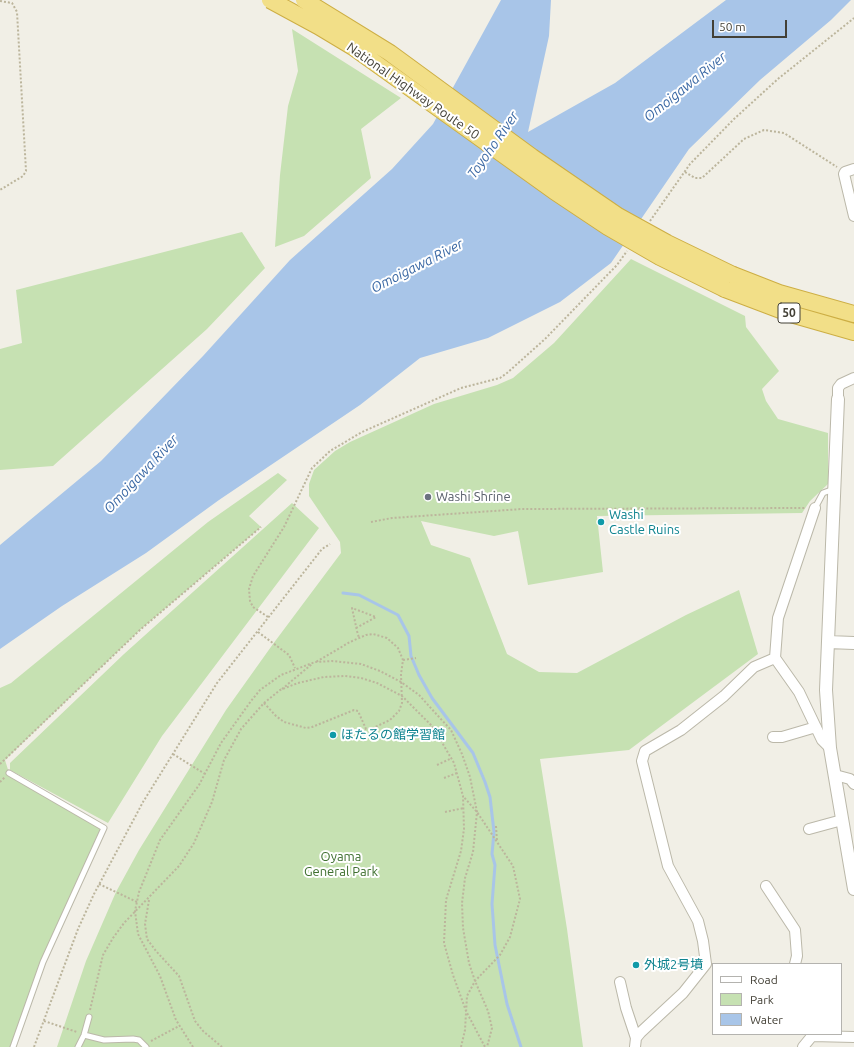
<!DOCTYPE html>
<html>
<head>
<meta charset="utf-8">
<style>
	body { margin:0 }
	#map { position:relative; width:854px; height:1047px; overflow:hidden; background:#f1efe6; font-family:Ubuntu,sans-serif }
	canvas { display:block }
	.legend { position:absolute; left:712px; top:963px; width:130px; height:72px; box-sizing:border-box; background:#fff; border:1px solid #b4b3af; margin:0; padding:5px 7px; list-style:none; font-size:12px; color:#434036 }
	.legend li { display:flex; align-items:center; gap:8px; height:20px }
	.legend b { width:20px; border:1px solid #b4b3af }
	.scale { position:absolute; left:712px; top:20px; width:75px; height:18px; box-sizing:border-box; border:2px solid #434036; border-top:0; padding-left:5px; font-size:12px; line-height:14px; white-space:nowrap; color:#434036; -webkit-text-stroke:3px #fff; paint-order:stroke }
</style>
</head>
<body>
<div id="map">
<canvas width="854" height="1047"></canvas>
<ul class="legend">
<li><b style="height:5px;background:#fff"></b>Road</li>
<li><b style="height:11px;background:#c6e1b2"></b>Park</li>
<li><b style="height:11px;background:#a8c5e8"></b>Water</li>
</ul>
<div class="scale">50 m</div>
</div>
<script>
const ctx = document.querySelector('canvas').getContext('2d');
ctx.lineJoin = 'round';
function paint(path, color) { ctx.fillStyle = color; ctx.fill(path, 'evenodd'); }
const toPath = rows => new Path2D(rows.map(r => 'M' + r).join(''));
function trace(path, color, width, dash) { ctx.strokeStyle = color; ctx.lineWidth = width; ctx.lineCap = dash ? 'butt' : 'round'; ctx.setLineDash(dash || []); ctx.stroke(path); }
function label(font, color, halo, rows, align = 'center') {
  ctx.font = font + ' Ubuntu,"Noto Sans JP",sans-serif'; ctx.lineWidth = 4; ctx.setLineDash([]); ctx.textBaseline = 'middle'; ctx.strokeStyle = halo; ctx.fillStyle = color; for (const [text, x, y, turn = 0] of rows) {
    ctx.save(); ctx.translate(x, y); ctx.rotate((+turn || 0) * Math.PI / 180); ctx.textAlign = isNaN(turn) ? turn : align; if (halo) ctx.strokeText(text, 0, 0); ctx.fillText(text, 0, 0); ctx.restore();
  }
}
const green = toPath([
	[292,29,401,98,361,129,371,178,304,236,275,247,280,175,288,106,298,71],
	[242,232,265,268,207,329,53,466,0,470,0,349,22,343,16,290],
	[631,259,745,316,746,327,779,371,762,389,766,401,778,419,828,433,828,484,810,501,802,513,597,516,603,572,528,585,518,531,494,536,421,521,431,545,470,558,507,654,539,672,577,673,686,615,739,590,758,654,629,750,540,759,567,929,583,1047,57,1047,86,961,116,892,139,850,226,710,273,644,341,553,340,542,309,496,309,484,314,470,335,451,350,442,434,404,497,385,513,378,554,343],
	[278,473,287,480,249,516,261,527,141,629,5,760,9,773,104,828,63,916,13,1047,0,1047,0,688,11,683,208,522],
	[292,503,319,528,162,736,108,823,10,770,10,763,124,654]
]);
const water = toPath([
	[501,0,551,0,549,36,528,132,615,83,726,0,851,0,831,20,760,80,689,149,611,263,560,302,488,338,420,358,360,405,219,500,146,553,62,606,0,649,0,545,101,461,203,356,290,260,392,169,433,124]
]);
const stream = toPath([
	[343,593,359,595,398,615,409,636,411,656,419,675,432,698,473,753,485,782,490,797,494,832,492,854,495,865,492,904,495,945,507,1004,521,1047]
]);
const path = toPath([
	[0,1,12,3,17,12,26,171,23,176,0,190],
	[685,172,695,178,702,178,744,139,764,130,784,133,837,167],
	[650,221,690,164,734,119,779,78,854,18],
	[371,522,392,518,522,509,805,508],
	[268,617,253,607,250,601,249,589,253,576,284,527,312,468,330,451,362,432,461,388,500,378,507,373,545,339,617,265,627,251],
	[356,628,376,617,352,608,357,631,359,638],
	[258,632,289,655,295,668],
	[403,660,416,658],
	[282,689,312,664],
	[264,703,276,716,284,722,306,728,312,727,354,710,358,711,366,729,371,729,390,720,399,711,402,703,401,674,403,660,398,648,387,638,373,634,366,635,350,642,316,662],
	[419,738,433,727],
	[173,754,205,774],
	[0,764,141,629,261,527],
	[437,765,452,758],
	[444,778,457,773],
	[0,782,5,777],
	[445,812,464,808],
	[496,826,497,841],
	[99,884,137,902],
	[149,900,145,924,147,939,156,951,179,976,195,1021,203,1031,222,1047],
	[90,1010,103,955,113,938,124,923,179,866,194,843,212,802,224,760,241,729,264,703,280,690,298,683,324,677,345,676,361,678,377,683,402,696,433,727,454,763,463,796,464,829,461,851,446,900,444,943,453,975,466,1011,485,1047],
	[44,1021,77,1032],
	[151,1041,179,1026],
	[34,1047,78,929,94,894,143,802,217,683,322,549,330,544],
	[193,1047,176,1020,160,976,138,934,135,911,139,892,160,840,199,785,221,743,251,701,260,690,281,675,315,662,332,661,361,664,380,671,401,682,419,695,439,717,451,730,462,754,470,777,477,812,473,852,465,878,462,903,463,928,469,963,475,981,488,1011,492,1028,487,1047],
	[461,1047,465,1030,467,996,475,981,500,955,510,937,520,899,513,866,477,812,463,796]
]);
const service = toPath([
	[815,508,823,493,834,489],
	[9,773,104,828,43,962,13,1047],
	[84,1035,104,1040,133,1039,139,1040,146,1047],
	[78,1047,84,1035,89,1017]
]);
const minor = toPath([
	[854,169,845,172,844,174,854,216],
	[838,399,838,388,841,384,854,378],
	[815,508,778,618,775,658,799,692,822,740,830,748],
	[773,737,782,737,816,727],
	[835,775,850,779,854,784],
	[809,829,842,820],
	[766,886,795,930,797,956,795,964],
	[620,982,626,1008,636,1038],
	[635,1047,636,1038,641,1032,683,993,706,964,703,941,698,921,668,866,642,761,645,751,681,730,724,696,754,667,775,658],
	[803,1047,812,1036,854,1037]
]);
const tertiary = toPath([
	[838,399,826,690,830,748,854,889],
	[828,642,854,643]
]);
const trunk = toPath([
	[733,275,779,293,854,314],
	[725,289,791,314,854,332]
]);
const trunkBridge = toPath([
	[270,0,318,26,353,47,554,191,608,227,660,257,725,289],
	[304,0,390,53,532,157,618,216,667,243,733,275]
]);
const markers = [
	[428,497,4,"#6b7280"],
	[601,522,4,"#0f9aa8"],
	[333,735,4,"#0f9aa8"],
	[636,965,4,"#0f9aa8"]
];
const shields = [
	[789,313,22]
];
const shieldNames = [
	["50",789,313]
];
const streetNames = [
	["National Highway Route 50",413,91,35]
];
const worshipNames = [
	["Washi Shrine",436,497]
];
const cultureNames = [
	["Washi",609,515],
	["Castle Ruins",609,530],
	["ほたるの館学習館",341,735],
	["外城2号墳",644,965]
];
const parkNames = [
	["Oyama",341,857],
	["General Park",341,872]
];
const waterNames = [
	["Omoigawa River",685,87,-39],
	["Toyoho River",493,145,-55],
	["Omoigawa River",417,266,-27],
	["Omoigawa River",141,474,-47]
];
paint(green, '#c6e1b2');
paint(water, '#a8c5e8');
trace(stream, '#a8c5e8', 3);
trace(service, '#bbb8a9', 7);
trace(minor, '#bbb8a9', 12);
trace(tertiary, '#bbb8a9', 14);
trace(trunk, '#cdae44', 18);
trace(path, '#bcb59c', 2, [2, 2]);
trace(service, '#fff', 5);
trace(minor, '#fff', 10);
trace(tertiary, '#fff', 12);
trace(trunk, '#f2df88', 16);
trace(trunkBridge, '#cdae44', 18, []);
trace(trunkBridge, '#f2df88', 16);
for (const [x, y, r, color] of markers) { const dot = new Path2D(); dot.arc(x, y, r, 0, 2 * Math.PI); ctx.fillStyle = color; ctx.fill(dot); trace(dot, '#fff', 1.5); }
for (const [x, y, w] of shields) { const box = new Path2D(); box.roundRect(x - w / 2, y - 10, w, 20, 3); ctx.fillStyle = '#fff'; ctx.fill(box); trace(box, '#434036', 1); }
label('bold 12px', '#434036', null, shieldNames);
label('13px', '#434036', '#fff', streetNames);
label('13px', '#5b616d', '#fff', worshipNames, 'left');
label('13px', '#0d838f', '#fff', cultureNames, 'left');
label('13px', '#3e6f2f', '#fff', parkNames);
label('italic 14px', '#3a68a4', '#fff', waterNames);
</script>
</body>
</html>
